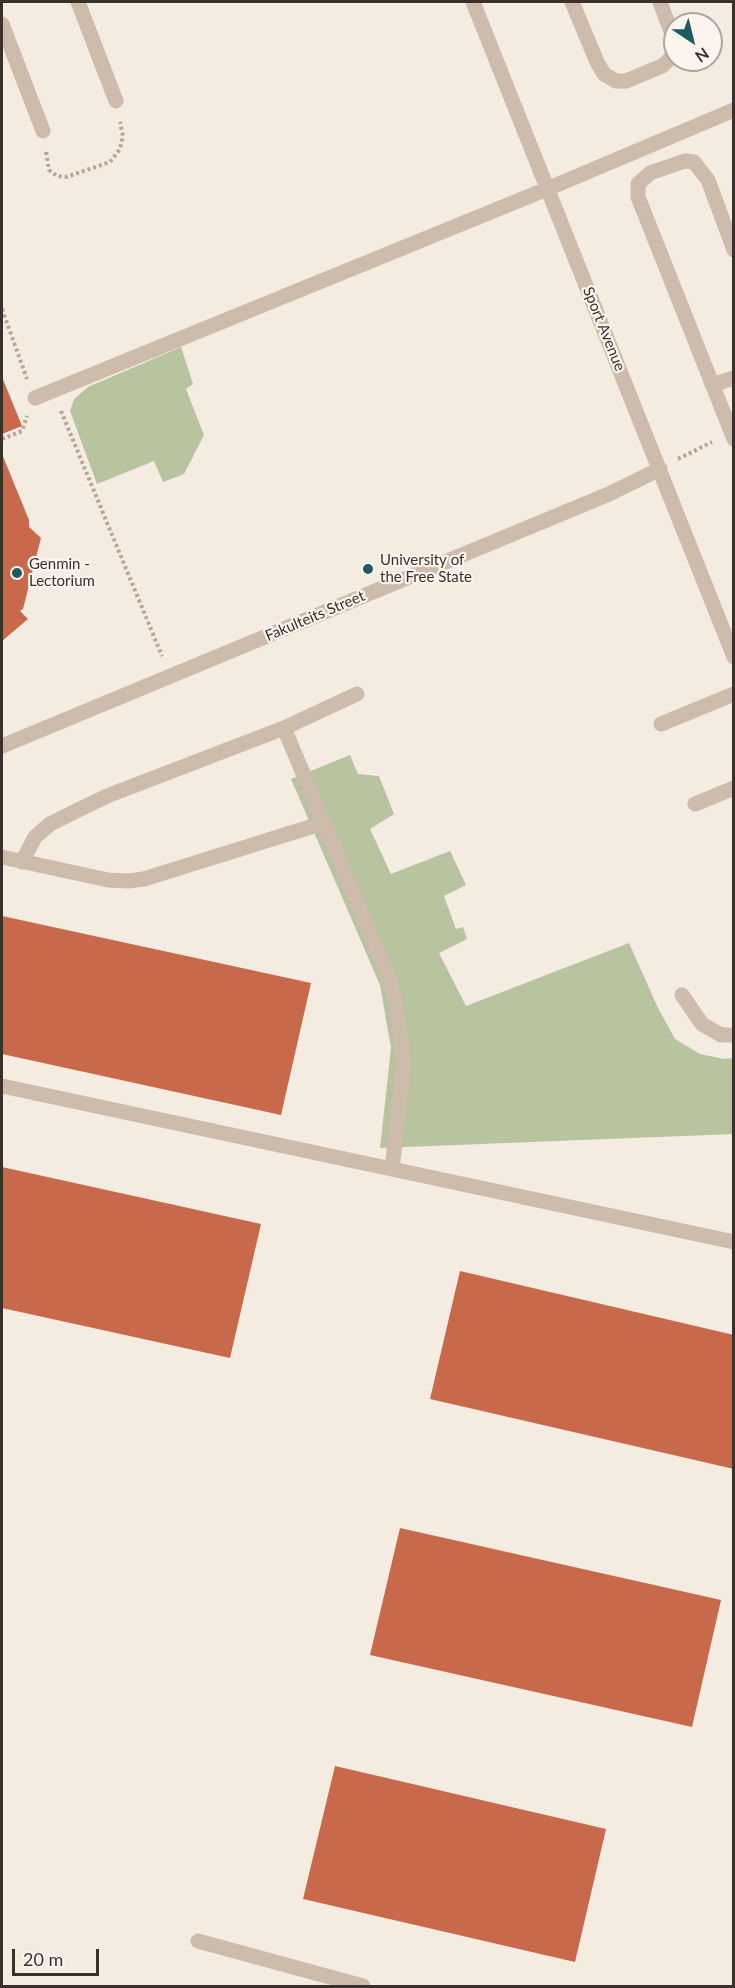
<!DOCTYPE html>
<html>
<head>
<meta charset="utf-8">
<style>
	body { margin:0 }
	#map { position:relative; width:735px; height:1988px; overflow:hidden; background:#f4ebe1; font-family:Lato,sans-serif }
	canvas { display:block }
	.frame { position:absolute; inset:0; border:3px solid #3b302b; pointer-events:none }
	.north { position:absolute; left:663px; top:12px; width:60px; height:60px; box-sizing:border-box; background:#fbf5ee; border:2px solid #aea6a0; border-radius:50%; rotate:145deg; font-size:16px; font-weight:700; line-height:24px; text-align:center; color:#3b302b }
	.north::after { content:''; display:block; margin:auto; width:21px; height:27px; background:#1f5a5e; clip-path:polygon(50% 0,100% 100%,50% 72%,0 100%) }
	.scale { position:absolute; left:12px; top:1949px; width:87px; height:27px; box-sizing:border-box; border:3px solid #3b302b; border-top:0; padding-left:8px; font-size:18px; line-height:21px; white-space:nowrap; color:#3b302b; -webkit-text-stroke:4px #fbf5ee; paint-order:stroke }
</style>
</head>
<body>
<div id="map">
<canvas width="735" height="1988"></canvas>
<div class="frame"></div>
<div class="north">N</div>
<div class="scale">20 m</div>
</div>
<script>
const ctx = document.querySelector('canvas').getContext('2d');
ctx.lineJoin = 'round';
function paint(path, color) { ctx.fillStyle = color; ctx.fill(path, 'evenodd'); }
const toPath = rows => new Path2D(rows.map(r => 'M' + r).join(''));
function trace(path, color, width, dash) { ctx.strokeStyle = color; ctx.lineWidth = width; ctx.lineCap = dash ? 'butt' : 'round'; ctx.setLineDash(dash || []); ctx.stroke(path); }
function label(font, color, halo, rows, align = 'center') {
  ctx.font = font + ' Lato,sans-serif'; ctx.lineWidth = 4.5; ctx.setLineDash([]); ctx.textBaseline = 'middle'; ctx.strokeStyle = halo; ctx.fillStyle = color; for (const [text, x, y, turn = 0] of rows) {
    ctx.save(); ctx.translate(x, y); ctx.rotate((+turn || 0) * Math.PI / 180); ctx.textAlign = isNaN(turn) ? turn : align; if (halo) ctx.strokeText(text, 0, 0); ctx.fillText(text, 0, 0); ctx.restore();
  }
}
const green = toPath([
	[181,347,193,384,186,389,204,435,184,474,163,482,154,461,97,484,70,411,74,399,88,387],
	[350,755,358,774,379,776,394,814,370,829,391,874,450,851,466,885,444,896,456,929,463,927,467,939,439,953,466,1006,629,943,657,1006,675,1039,700,1054,724,1059,733,1058,733,1134,380,1148,391,1048,380,985,291,779]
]);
const building = toPath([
	[2,377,22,426,2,434],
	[2,454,29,520,29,527,41,538,23,609,20,611,28,619,2,641],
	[2,916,311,983,281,1115,2,1054],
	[2,1167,261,1224,230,1358,2,1308],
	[460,1271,734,1335,734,1469,430,1399],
	[400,1528,721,1600,692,1727,370,1655],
	[335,1766,606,1829,575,1962,303,1899]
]);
const path = toPath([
	[46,152,49,170,57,176,66,177,110,162,120,149,123,136,120,122],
	[2,309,27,379],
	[61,411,162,656],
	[2,439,22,431,27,416],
	[678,459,712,442]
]);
const lane = toPath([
	[78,2,116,101],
	[473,2,734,657],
	[572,2,597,62,604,74,616,81,626,81,662,66,671,58,674,47,672,34,660,2],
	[2,24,43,131],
	[734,250,708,180,694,162,685,161,650,173,638,184,638,197,734,439],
	[712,385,734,378],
	[661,724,734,694],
	[284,728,386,971,394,995,404,1062,392,1169],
	[2,746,609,494,660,469],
	[695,804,734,788],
	[2,857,108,880,128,881,144,879,323,823],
	[22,862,35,837,50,824,70,814,107,796,284,728,357,694],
	[682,995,702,1024,721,1035,734,1035],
	[2,1086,734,1242],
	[198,1941,363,1986]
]);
const street = toPath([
	[35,398,547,189,734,110]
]);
const markers = [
	[368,569,6,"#1f5a5e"],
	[17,573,6,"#1f5a5e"]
];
const streetNames = [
	["Sport Avenue",604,329,68],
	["Fakulteits Street",315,616,-23]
];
const poiNames = [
	["University of",380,560],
	["the Free State",380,577],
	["Genmin -",29,564],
	["Lectorium",29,581]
];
paint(green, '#b8c4a0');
paint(building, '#c8694b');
trace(path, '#b9a596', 4, [3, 3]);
trace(lane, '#cdbbac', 15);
trace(street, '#cdbbac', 15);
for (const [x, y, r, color] of markers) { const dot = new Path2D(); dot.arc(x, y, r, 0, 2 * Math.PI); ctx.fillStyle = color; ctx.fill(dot); trace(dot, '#fbf5ee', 2); }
label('15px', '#3b302b', '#fbf5ee', streetNames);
label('15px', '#3b302b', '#fbf5ee', poiNames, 'left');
</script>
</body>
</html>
